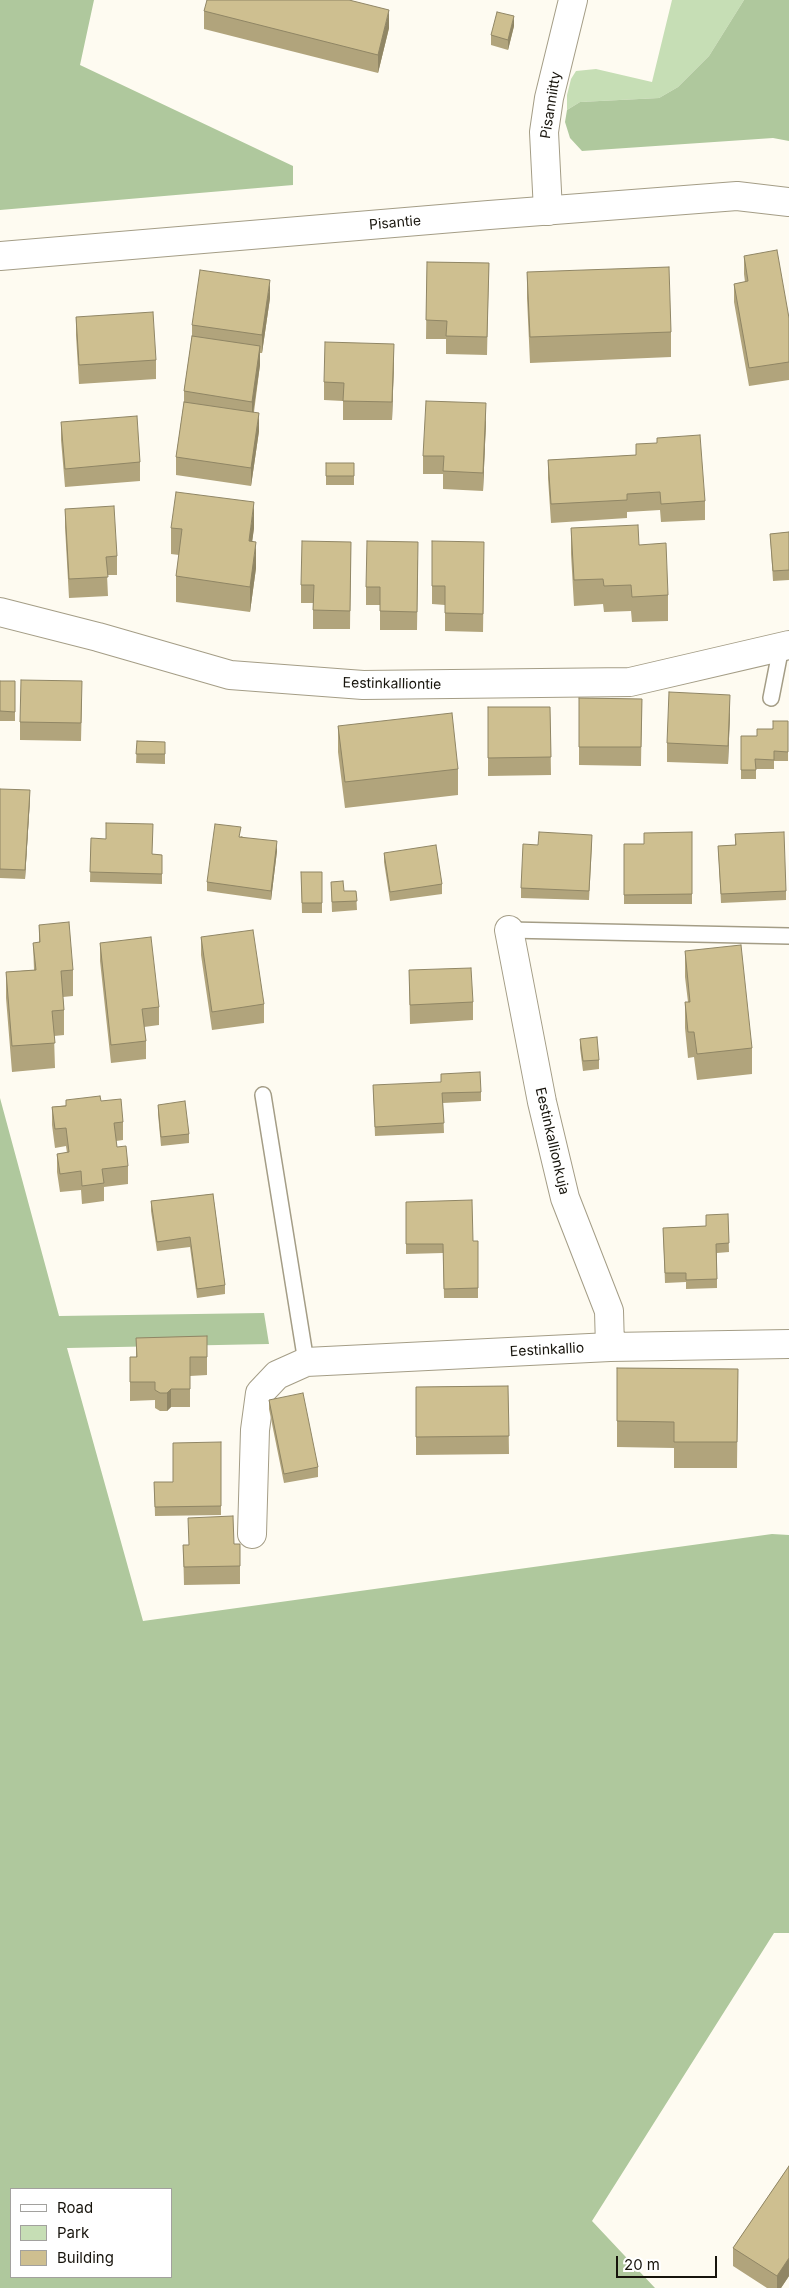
<!DOCTYPE html>
<html>
<head>
<meta charset="utf-8">
<style>
	body { margin:0 }
	#map { position:relative; width:789px; height:2288px; overflow:hidden; background:#fefbf1; font-family:Inter,sans-serif }
	canvas { display:block }
	.legend { position:absolute; left:10px; top:2188px; width:162px; height:90px; box-sizing:border-box; background:#fff; border:1px solid #a2a19e; margin:0; padding:6px 9px; list-style:none; font-size:15px; color:#17140c }
	.legend li { display:flex; align-items:center; gap:10px; height:25px }
	.legend b { width:25px; border:1px solid #a2a19e }
	.scale { position:absolute; left:616px; top:2256px; width:101px; height:22px; box-sizing:border-box; border:2px solid #17140c; border-top:0; padding-left:6px; font-size:15px; line-height:18px; white-space:nowrap; color:#17140c; -webkit-text-stroke:4px #fff; paint-order:stroke }
</style>
</head>
<body>
<div id="map">
<canvas width="789" height="2288"></canvas>
<ul class="legend">
<li><b style="height:6px;background:#fff"></b>Road</li>
<li><b style="height:14px;background:#c6deb5"></b>Park</li>
<li><b style="height:14px;background:#cebf90"></b>Building</li>
</ul>
<div class="scale">20 m</div>
</div>
<script>
const ctx = document.querySelector('canvas').getContext('2d');
ctx.lineJoin = 'round';
function paint(path, color) { ctx.fillStyle = color; ctx.fill(path, 'evenodd'); }
const toPath = rows => new Path2D(rows.map(r => 'M' + r).join(''));
function trace(path, color, width, dash) { ctx.strokeStyle = color; ctx.lineWidth = width; ctx.lineCap = dash ? 'butt' : 'round'; ctx.setLineDash(dash || []); ctx.stroke(path); }
function label(font, color, halo, rows, align = 'center') {
  ctx.font = font + ' Inter,sans-serif'; ctx.lineWidth = 4; ctx.setLineDash([]); ctx.textBaseline = 'middle'; ctx.strokeStyle = halo; ctx.fillStyle = color; for (const [text, x, y, turn = 0] of rows) {
    ctx.save(); ctx.translate(x, y); ctx.rotate((+turn || 0) * Math.PI / 180); ctx.textAlign = isNaN(turn) ? turn : align; if (halo) ctx.strokeText(text, 0, 0); ctx.fillText(text, 0, 0); ctx.restore();
  }
}
const green = toPath([
	[672,0,744,0,709,56,678,87,659,98,580,102,567,110,567,95,571,79,576,71,596,69,652,82]
]);
const forest = toPath([
	[0,0,94,0,80,65,293,166,293,185,0,210],
	[744,0,789,0,789,141,773,138,582,151,570,138,565,122,567,110,580,102,659,98,678,87,709,56],
	[0,1098,59,1316,264,1313,269,1344,67,1348,143,1621,772,1534,789,1535,789,1933,774,1933,592,2221,655,2288,0,2288],
	[11,2189,171,2189,171,2277,11,2277]
]);
const lane = toPath([
	[771,698,781,647],
	[509,930,789,936],
	[263,1095,306,1362]
]);
const street = toPath([
	[548,211,544,132,549,98,573,0],
	[0,612,98,637,230,675,363,685,630,682,789,645],
	[509,930,542,1102,565,1198,609,1311,610,1347],
	[252,1534,255,1430,260,1393,277,1375,306,1362,610,1347,789,1344]
]);
const secondary = toPath([
	[0,256,489,215,737,196,789,202]
]);
const wall = toPath([
	[204,11,389,28,378,73,204,29],
	[514,26,508,50,491,45,491,35],
	[744,256,789,318,789,380,749,386,734,302,734,284,745,282,744,274],
	[427,262,489,263,487,355,446,354,446,339,426,339],
	[527,272,671,332,671,357,530,363,527,298],
	[270,298,262,353,260,353,260,365,254,412,259,431,251,486,176,475,176,457,184,402,184,391,192,336,192,325],
	[76,317,156,360,156,379,79,384,76,335],
	[394,362,392,420,343,420,343,401,324,400,324,382],
	[486,421,483,491,443,489,443,474,423,474,423,456],
	[61,422,140,462,140,481,65,487,61,440],
	[636,444,705,501,705,520,661,522,660,510,627,512,627,518,551,523,548,478,548,460,636,455],
	[326,463,354,463,354,485,326,485],
	[65,509,117,556,117,575,107,575,108,596,69,598,65,527],
	[171,528,254,528,252,541,256,568,250,612,176,602,176,576,179,555,171,554],
	[571,528,639,545,668,595,668,621,632,622,631,611,604,612,603,604,574,606,571,554],
	[789,532,789,580,773,581,770,534],
	[432,541,484,560,483,632,445,631,445,605,432,604],
	[351,542,350,629,313,629,313,603,301,603,301,585],
	[418,560,417,630,380,630,380,605,366,605,366,587],
	[0,681,15,681,15,721,0,721],
	[579,698,642,699,641,766,579,765],
	[82,699,81,741,20,740,20,722],
	[488,707,550,707,551,775,488,776],
	[730,713,728,764,667,762,667,743],
	[788,721,788,761,774,761,774,769,756,769,756,779,741,779,741,736,757,736],
	[338,726,458,769,458,795,345,808,338,752],
	[137,741,165,742,165,764,136,763],
	[0,789,30,799,25,879,0,878],
	[692,832,692,904,624,904,624,844,644,844],
	[735,834,786,891,786,900,721,903,718,846,735,845],
	[241,836,277,851,271,900,207,891,207,882],
	[91,838,152,854,162,855,162,884,90,882],
	[592,844,589,900,521,898,521,888,538,845],
	[384,853,442,884,442,894,390,901,384,862],
	[301,872,322,872,322,913,302,913],
	[331,882,344,891,356,891,357,910,332,912],
	[39,925,73,970,73,996,63,997,64,1010,64,1035,54,1036,55,1068,12,1072,6,998,6,972,34,970,33,943,39,943],
	[201,937,264,1004,264,1023,212,1030,201,955],
	[100,943,159,1007,159,1025,144,1027,146,1041,146,1059,111,1063,100,961],
	[685,951,752,1048,752,1074,697,1080,694,1057,688,1058,685,1028,685,1002,688,1002,685,977],
	[409,970,473,1002,473,1020,410,1024],
	[580,1039,599,1060,599,1069,583,1071,580,1048],
	[373,1085,481,1092,481,1101,443,1103,444,1133,375,1136],
	[101,1101,123,1122,123,1140,116,1141,117,1147,128,1166,128,1184,104,1187,104,1201,82,1204,81,1190,60,1192,57,1172,57,1154,67,1153,66,1146,55,1148,52,1125,52,1107],
	[158,1105,189,1134,189,1143,161,1146,158,1114],
	[213,1194,225,1285,225,1294,197,1298,190,1247,157,1251,151,1211,151,1201],
	[406,1202,473,1241,478,1241,478,1298,444,1298,443,1253,406,1254],
	[728,1214,729,1252,717,1253,717,1288,686,1289,686,1282,665,1283,663,1228,706,1226],
	[207,1336,207,1375,190,1376,190,1407,171,1407,167,1411,160,1411,155,1408,155,1400,130,1401,130,1357,136,1357,136,1338],
	[617,1368,738,1369,737,1468,674,1468,674,1448,617,1447],
	[508,1386,509,1454,416,1455,416,1387],
	[269,1400,318,1467,318,1477,284,1483,269,1409],
	[221,1442,221,1515,155,1516,154,1482,173,1482],
	[240,1544,240,1584,184,1585,183,1545],
	[789,2166,789,2276,781,2288,767,2288,733,2266,733,2248]
]);
const shadedWall = toPath([
	[389,10,389,28,378,73,378,55],
	[514,16,514,26,508,50,508,40],
	[270,280,270,298,262,353,262,335],
	[394,344,394,362,392,420,392,402],
	[260,346,260,365,252,420,252,402],
	[486,403,486,421,483,491,483,473],
	[259,413,259,431,251,486,251,468],
	[254,502,254,528,249,566,249,541],
	[256,542,256,568,250,612,250,587],
	[730,695,730,713,728,764,728,746],
	[30,790,30,799,25,879,25,870],
	[277,841,277,851,271,900,271,891],
	[171,1389,171,1407,167,1411,167,1393],
	[789,2258,789,2276,781,2288,777,2288,777,2276]
]);
const building = toPath([
	[207,0,349,0,389,10,378,55,204,11,207,0],
	[497,12,514,16,508,40,491,35,497,12],
	[777,250,789,318,789,362,749,368,734,284,748,281,744,256,777,250],
	[427,262,489,263,487,337,446,336,447,321,426,320,427,262],
	[669,267,671,332,530,337,527,272,669,267],
	[200,270,270,280,262,335,192,325,200,270],
	[153,312,156,360,79,365,76,317,153,312],
	[192,336,260,346,252,402,184,391,192,336],
	[325,342,394,344,392,402,343,401,344,383,324,382,325,342],
	[426,401,486,403,483,473,443,471,444,456,423,456,426,401],
	[184,402,259,413,251,468,176,457,184,402],
	[137,416,140,462,65,469,61,422,137,416],
	[700,435,705,501,661,504,660,492,627,494,627,500,551,504,548,460,636,455,636,444,657,443,657,438,700,435],
	[326,463,354,463,354,476,326,476,326,463],
	[176,492,254,502,249,541,256,542,250,587,176,576,182,529,171,528,176,492],
	[114,506,117,556,106,557,108,577,69,579,65,509,114,506],
	[638,525,639,545,666,543,668,595,632,597,631,585,604,586,603,579,574,580,571,528,638,525],
	[789,532,789,570,773,571,770,534,789,532],
	[302,541,351,542,350,611,313,610,314,585,301,585,302,541],
	[367,541,418,542,417,612,380,611,380,587,366,587,367,541],
	[432,541,484,542,483,614,445,613,445,586,432,586,432,541],
	[21,680,82,681,81,723,20,722,21,680],
	[0,681,15,681,15,712,0,711,0,681],
	[669,692,730,695,728,746,667,743,669,692],
	[579,698,642,699,641,747,579,747,579,698],
	[488,707,550,707,551,757,488,758,488,707],
	[452,713,458,769,345,782,338,726,452,713],
	[773,721,788,721,788,752,774,751,774,760,755,759,756,770,741,770,741,736,757,736,757,729,773,729,773,721],
	[137,741,165,742,165,754,136,754,137,741],
	[0,789,30,790,25,870,0,869,0,789],
	[106,823,153,824,152,854,162,855,162,874,90,872,91,838,106,839,106,823],
	[215,824,241,827,239,837,277,841,271,891,207,882,215,824],
	[539,832,592,835,589,891,521,888,523,844,538,845,539,832],
	[692,832,692,894,624,895,624,844,644,844,644,833,692,832],
	[784,832,786,891,721,894,718,846,736,845,735,834,784,832],
	[436,845,442,884,390,892,384,853,436,845],
	[301,872,322,872,322,903,302,903,301,872],
	[343,881,344,891,356,891,357,901,332,902,331,882,343,881],
	[69,922,73,970,61,971,64,1010,52,1011,55,1043,12,1046,6,972,36,970,33,943,40,942,39,925,69,922],
	[253,930,264,1004,212,1012,201,937,253,930],
	[151,937,159,1007,142,1009,146,1041,111,1045,100,943,151,937],
	[741,945,752,1048,697,1054,694,1032,688,1032,685,1002,690,1002,685,951,741,945],
	[471,968,473,1002,410,1005,409,970,471,968],
	[597,1037,599,1060,583,1061,580,1039,597,1037],
	[480,1072,481,1092,442,1093,444,1123,375,1127,373,1085,441,1082,441,1074,480,1072],
	[100,1096,101,1101,121,1099,123,1122,114,1123,117,1147,126,1146,128,1166,102,1169,104,1183,82,1186,81,1171,60,1174,57,1154,69,1152,66,1128,55,1129,52,1107,66,1106,66,1100,100,1096],
	[185,1101,189,1134,161,1137,158,1105,185,1101],
	[213,1194,225,1285,197,1289,190,1237,157,1242,151,1201,213,1194],
	[472,1200,473,1241,478,1241,478,1288,444,1289,443,1244,406,1244,406,1202,472,1200],
	[728,1214,729,1243,716,1244,717,1279,686,1280,686,1273,665,1273,663,1228,706,1226,706,1215,728,1214],
	[207,1336,207,1357,190,1357,190,1389,171,1389,167,1393,160,1393,155,1390,155,1382,130,1382,130,1357,137,1357,136,1338,207,1336],
	[617,1368,738,1369,737,1442,674,1442,674,1422,617,1421,617,1368],
	[508,1386,509,1436,416,1437,416,1387,508,1386],
	[303,1393,318,1467,284,1474,269,1400,303,1393],
	[221,1442,221,1506,155,1507,154,1482,173,1482,173,1443,221,1442],
	[233,1516,234,1544,240,1544,240,1566,184,1567,183,1545,189,1545,188,1518,233,1516],
	[789,2166,789,2258,777,2276,733,2248,789,2166]
]);
const streetNames = [
	["Pisanniitty",551,105,-81],
	["Pisantie",395,223,-5],
	["Eestinkalliontie",392,684,1],
	["Eestinkallionkuja",552,1141,77],
	["Eestinkallio",547,1350,-3]
];
paint(green, '#c6deb5');
paint(forest, '#afc89d');
trace(lane, '#a49d86', 18);
trace(street, '#a49d86', 30);
trace(secondary, '#a49d86', 30);
trace(lane, '#fff', 15);
trace(street, '#fff', 28);
trace(secondary, '#fff', 28);
paint(wall, '#b1a47c');
paint(shadedWall, '#908665');
paint(building, '#cebf90');
trace(building, '#908665', 1);
label('14px', '#17140c', '#fff', streetNames);
</script>
</body>
</html>
